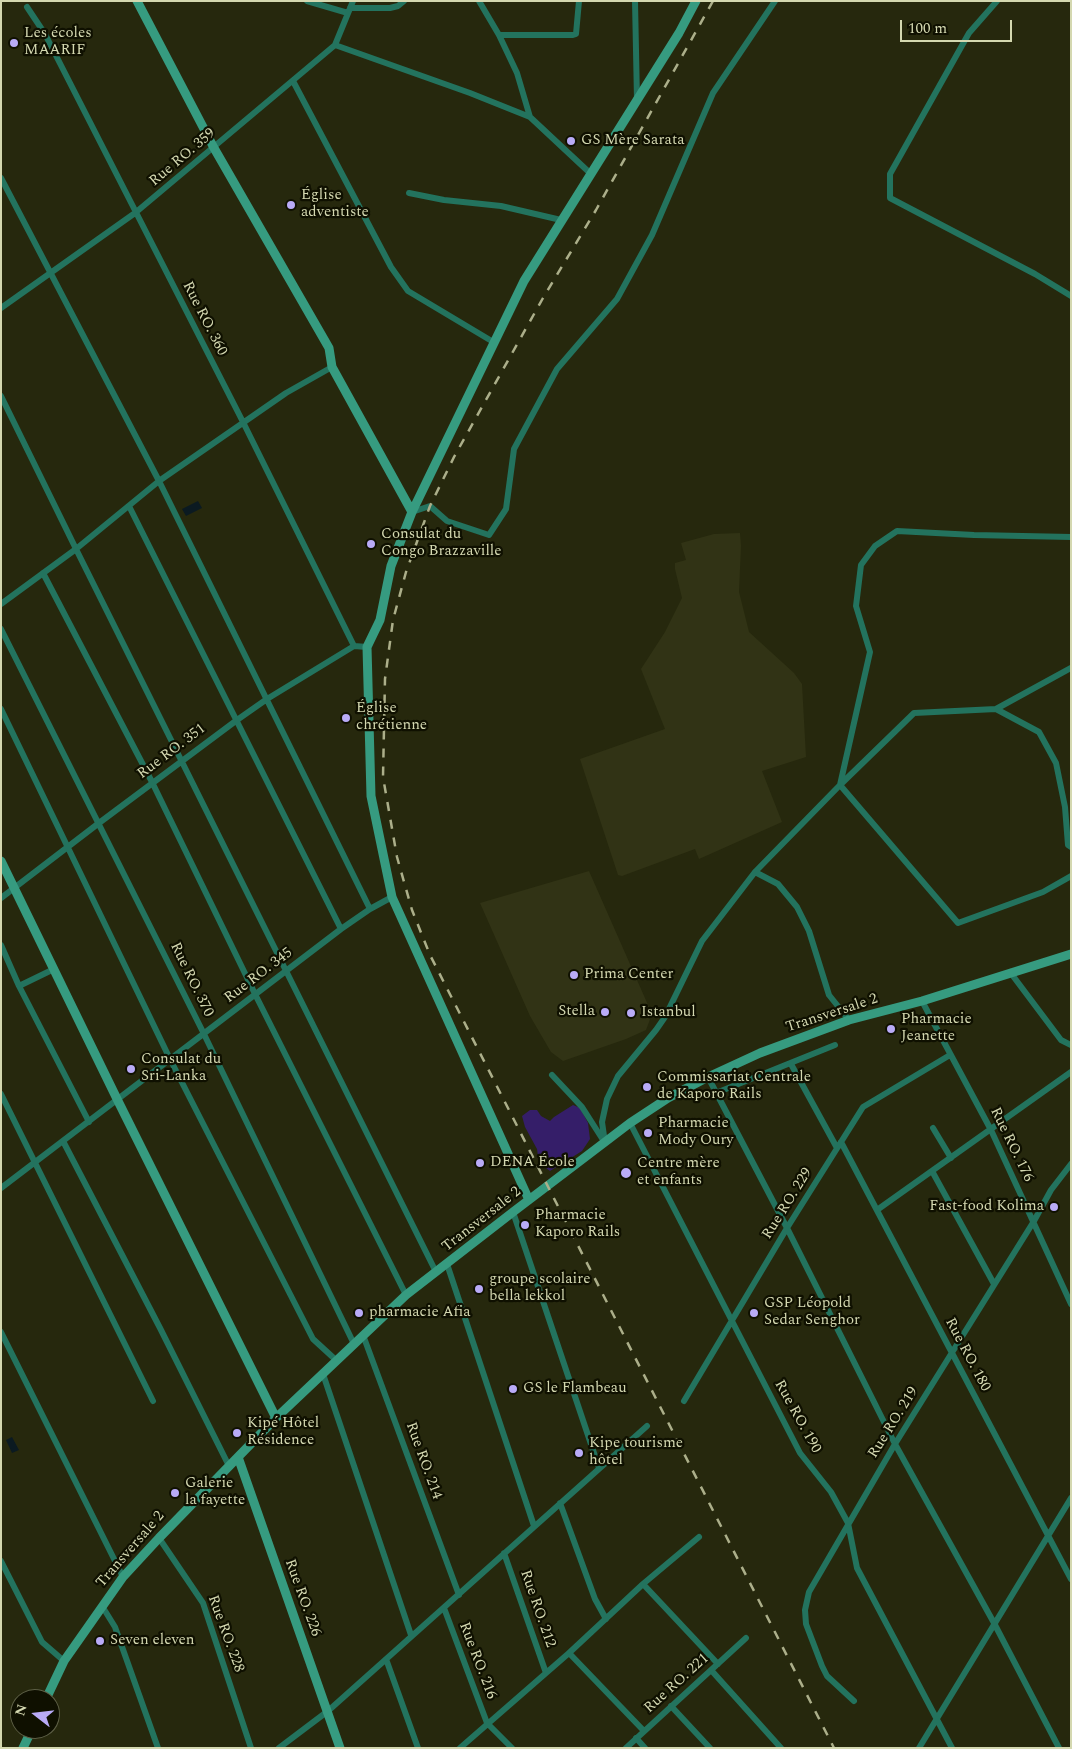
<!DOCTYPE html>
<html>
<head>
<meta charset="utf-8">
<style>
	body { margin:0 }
	#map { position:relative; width:1072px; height:1749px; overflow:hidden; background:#26280d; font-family:Spectral,serif }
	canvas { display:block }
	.frame { position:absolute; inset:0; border:2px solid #d4d8b0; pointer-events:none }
	.north { position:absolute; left:10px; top:1689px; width:50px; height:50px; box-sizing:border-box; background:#0f1000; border:1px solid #5e6046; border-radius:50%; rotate:286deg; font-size:14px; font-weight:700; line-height:20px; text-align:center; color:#d4d8b0 }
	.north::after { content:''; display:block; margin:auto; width:18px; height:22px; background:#b9abf7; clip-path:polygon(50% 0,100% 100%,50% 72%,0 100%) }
	.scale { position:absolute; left:900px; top:20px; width:112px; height:22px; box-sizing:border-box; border:2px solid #d4d8b0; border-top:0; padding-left:6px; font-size:15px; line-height:18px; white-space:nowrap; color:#d4d8b0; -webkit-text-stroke:4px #0f1000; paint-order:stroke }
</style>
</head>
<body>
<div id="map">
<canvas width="1072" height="1749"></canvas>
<div class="frame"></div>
<div class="north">N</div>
<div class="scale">100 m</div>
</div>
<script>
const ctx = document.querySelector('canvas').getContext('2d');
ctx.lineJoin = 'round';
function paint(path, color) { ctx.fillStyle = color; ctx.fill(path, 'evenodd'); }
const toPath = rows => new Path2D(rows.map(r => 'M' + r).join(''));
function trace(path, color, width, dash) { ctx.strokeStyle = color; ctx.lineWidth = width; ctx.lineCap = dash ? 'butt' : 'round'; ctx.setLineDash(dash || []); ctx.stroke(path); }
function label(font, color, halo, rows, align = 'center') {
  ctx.font = font + ' Spectral,serif'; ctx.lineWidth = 4.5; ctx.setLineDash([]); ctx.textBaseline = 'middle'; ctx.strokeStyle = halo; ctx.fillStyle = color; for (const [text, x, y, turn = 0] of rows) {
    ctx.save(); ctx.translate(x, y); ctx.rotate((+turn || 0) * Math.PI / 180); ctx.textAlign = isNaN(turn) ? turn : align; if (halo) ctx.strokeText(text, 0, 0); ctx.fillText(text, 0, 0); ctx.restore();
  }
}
const built = toPath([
	[740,533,741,546,739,592,749,632,794,673,802,684,806,757,762,771,782,822,699,859,695,849,622,876,618,875,580,759,665,729,641,669,665,632,682,598,675,569,675,563,686,560,681,543,714,534],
	[589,871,652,1014,646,1030,626,1039,563,1061,551,1052,530,1016,480,903]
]);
const green = toPath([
	[573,1105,580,1108,588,1123,590,1139,582,1151,550,1171,539,1163,537,1149,525,1127,522,1116,530,1110,537,1110,541,1116,550,1121,554,1117]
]);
const water = toPath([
	[198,501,202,508,186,516,182,509],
	[12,1437,19,1450,12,1453,6,1440]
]);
const street = toPath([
	[307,1,348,13],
	[479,1,499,35,517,73,530,117,591,174],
	[635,1,637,100],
	[997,1,969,33,890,174,890,198,1035,274,1071,296],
	[27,7,45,34,243,422,354,646],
	[350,8,390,8,398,6,404,1],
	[499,35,573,35,576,34,579,1],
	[335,45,470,93,530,117],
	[293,81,391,267,408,291,495,343],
	[1,178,159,481,370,909],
	[409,193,444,200,501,206,561,220],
	[1,308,135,213,335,45,353,1],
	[1,396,76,549,436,1272],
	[129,506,341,929],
	[412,512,430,506,447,521,489,535,506,509,514,449,557,369,617,299,652,235,713,93,775,1],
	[1071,537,974,535,897,531,875,546,861,565,856,606,870,652,840,785,958,923,1043,892,1071,876],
	[43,573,152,782,255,994,406,1295],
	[1,604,76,549,159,481,286,393,332,367],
	[1,629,203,1032,354,1344],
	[1,709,170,1059,313,1339,337,1361],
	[996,709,1039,732,1056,763,1065,807,1068,845,1071,847],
	[755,872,778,884,797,907,809,931,829,995,849,1020],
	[1,898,99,823,237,720,267,699,354,646,367,647],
	[1,945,19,986,89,1122],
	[1010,972,1061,1040,1071,1045],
	[19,986,54,969],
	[922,1001,991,1130,1071,1304],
	[791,1064,837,1148],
	[552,1075,582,1107,605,1143,602,1122,607,1099,618,1076,656,1030,665,1017,702,941,755,872,840,785,914,713,996,709,1071,668],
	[708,1077,787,1228,895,1444,994,1623,1059,1748],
	[716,1093,835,1045],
	[1,1094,153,1401],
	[630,1123,800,1453,831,1492,848,1523,857,1568,952,1748],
	[933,1128,951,1158],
	[63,1141,160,1328,229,1466],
	[841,1142,1071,1579],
	[932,1171,994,1284],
	[1,1188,341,929,370,909,392,897],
	[877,1210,1071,1072],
	[513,1212,599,1468],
	[447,1264,534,1526],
	[1,1332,123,1577],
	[363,1335,459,1595],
	[323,1374,411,1635],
	[684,1401,787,1228,863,1107,950,1055],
	[560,1503,595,1599,606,1619],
	[159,1538,203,1603,251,1748],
	[504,1553,546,1673],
	[1,1561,42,1642,64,1661],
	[643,1584,718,1664],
	[102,1606,115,1627,158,1748],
	[444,1608,487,1723,512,1748],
	[569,1653,644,1731],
	[386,1659,418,1748],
	[711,1670,781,1748],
	[854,1701,827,1676,822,1666,806,1624,805,1610,809,1592,895,1444,1034,1221,1051,1190,1071,1164],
	[671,1706,710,1748],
	[636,1738,645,1748],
	[279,1748,328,1711,647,1426],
	[460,1748,569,1653,643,1584,699,1537],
	[626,1748,746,1638],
	[919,1748,1071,1498]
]);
const secondary = toPath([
	[137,1,214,148,329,348,332,367,412,512],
	[1,861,118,1101,276,1418],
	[529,1200,392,897,371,796,367,647,380,620,391,566,412,512,524,281,679,33,696,1],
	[238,1457,340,1748],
	[46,1699,64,1661,123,1577,159,1538,276,1418,406,1295,513,1212,630,1123,668,1098,708,1077,760,1053,849,1020,922,1001,1071,954],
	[23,1748,32,1729]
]);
const rail = toPath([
	[713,1,596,210,543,298,454,457,430,506,406,572,393,620,385,679,383,777,397,857,412,910,430,955,834,1748]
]);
const markers = [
	[14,43,5,"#b9abf7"],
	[571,141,5,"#b9abf7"],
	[291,205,5,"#b9abf7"],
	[371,544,5,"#b9abf7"],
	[346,718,5,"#b9abf7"],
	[574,975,5,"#b9abf7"],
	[605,1012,5,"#b9abf7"],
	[631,1013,5,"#b9abf7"],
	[891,1029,5,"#b9abf7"],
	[131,1069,5,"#b9abf7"],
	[647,1087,5,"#b9abf7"],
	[648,1133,5,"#b9abf7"],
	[480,1163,5,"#b9abf7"],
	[626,1173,6,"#b9abf7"],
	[1054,1207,5,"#b9abf7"],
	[525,1225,5,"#b9abf7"],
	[479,1289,5,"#b9abf7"],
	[359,1313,5,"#b9abf7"],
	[754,1313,5,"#b9abf7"],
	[513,1389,5,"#b9abf7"],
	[237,1433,5,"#b9abf7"],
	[579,1453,5,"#b9abf7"],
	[175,1493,5,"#b9abf7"],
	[100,1641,5,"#b9abf7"]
];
const poiNames = [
	["Les écoles",24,34],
	["MAARIF",24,51],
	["GS Mère Sarata",581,141],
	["Église",301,196],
	["adventiste",301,213],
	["Consulat du",381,535],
	["Congo Brazzaville",381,552],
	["Église",356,709],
	["chrétienne",356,726],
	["Prima Center",584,975],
	["Stella",595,1012,"right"],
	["Istanbul",641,1013],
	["Pharmacie",901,1020],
	["Jeanette",901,1037],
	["Consulat du",141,1060],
	["Sri-Lanka",141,1077],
	["Commissariat Centrale",657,1078],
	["de Kaporo Rails",657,1095],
	["Pharmacie",658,1124],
	["Mody Oury",658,1141],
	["DENA École",490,1163],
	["Centre mère",637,1164],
	["et enfants",637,1181],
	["Fast-food Kolima",1044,1207,"right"],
	["Pharmacie",535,1216],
	["Kaporo Rails",535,1233],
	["groupe scolaire",489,1280],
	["bella lekkol",489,1297],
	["GSP Léopold",764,1304],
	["Sedar Senghor",764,1321],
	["pharmacie Afia",369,1313],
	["GS le Flambeau",523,1389],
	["Kipé Hôtel",247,1424],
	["Résidence",247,1441],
	["Kipe tourisme",589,1444],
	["hôtel",589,1461],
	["Galerie",185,1484],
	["la fayette",185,1501],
	["Seven eleven",110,1641]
];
const streetNames = [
	["Rue RO. 359",183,158,-40],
	["Rue RO. 360",204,319,63],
	["Rue RO. 351",172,752,-37],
	["Rue RO. 345",259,976,-37],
	["Rue RO. 370",191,980,64],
	["Transversale 2",832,1014,-18],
	["Rue RO. 176",1011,1145,64],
	["Rue RO. 229",788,1204,-58],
	["Transversale 2",482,1220,-38],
	["Rue RO. 180",967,1355,62],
	["Rue RO. 190",797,1417,61],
	["Rue RO. 219",894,1423,-58],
	["Rue RO. 214",423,1461,70],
	["Transversale 2",131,1550,-49],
	["Rue RO. 226",302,1598,70],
	["Rue RO. 212",537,1609,71],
	["Rue RO. 228",225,1634,70],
	["Rue RO. 216",477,1661,69],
	["Rue RO. 221",677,1684,-42]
];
paint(built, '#313315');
paint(green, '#351e69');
paint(water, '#0b1a21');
trace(street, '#23735e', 6);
trace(secondary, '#369b80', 9);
trace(rail, '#acaf8a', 2.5, [9, 9]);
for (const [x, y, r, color] of markers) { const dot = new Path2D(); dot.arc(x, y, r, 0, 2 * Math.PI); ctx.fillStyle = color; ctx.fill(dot); trace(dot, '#0f1000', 2); }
label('15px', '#d4d8b0', '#0f1000', poiNames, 'left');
label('15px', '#d4d8b0', '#0f1000', streetNames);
</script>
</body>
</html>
